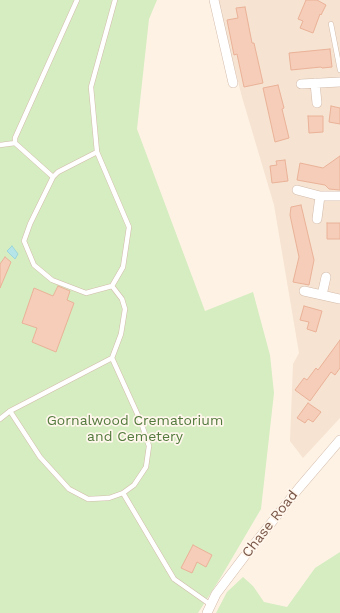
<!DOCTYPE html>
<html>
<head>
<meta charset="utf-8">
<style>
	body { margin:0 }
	canvas { display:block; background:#fef2e4 }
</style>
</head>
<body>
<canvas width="340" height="613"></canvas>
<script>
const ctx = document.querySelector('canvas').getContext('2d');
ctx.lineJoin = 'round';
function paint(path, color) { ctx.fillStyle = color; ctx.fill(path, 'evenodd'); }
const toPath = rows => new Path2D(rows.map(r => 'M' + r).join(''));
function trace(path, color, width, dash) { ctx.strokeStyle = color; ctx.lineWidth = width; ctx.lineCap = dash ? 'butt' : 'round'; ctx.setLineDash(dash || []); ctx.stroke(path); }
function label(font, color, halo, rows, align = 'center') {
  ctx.font = font + ' "Work Sans",sans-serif'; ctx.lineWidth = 3.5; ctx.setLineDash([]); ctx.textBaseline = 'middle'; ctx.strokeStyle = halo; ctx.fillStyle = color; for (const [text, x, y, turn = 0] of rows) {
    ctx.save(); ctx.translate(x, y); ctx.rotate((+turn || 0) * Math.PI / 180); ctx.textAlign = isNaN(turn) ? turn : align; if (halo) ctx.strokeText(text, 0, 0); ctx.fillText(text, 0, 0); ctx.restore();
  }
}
const residential = toPath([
	[217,0,340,0,340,418,303,458,290,441,293,364,299,353,274,205,242,97]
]);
const green = toPath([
	[0,0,157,0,149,19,137,129,205,311,253,292,270,355,274,393,261,509,221,577,198,613,0,613],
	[340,552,340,613,216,613,227,592,243,577,253,586,264,602,287,607,315,568]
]);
const water = toPath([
	[12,246,18,254,15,259,7,251,12,246]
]);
const building = toPath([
	[306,0,317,0,326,5,321,15,320,14,313,33,300,28,303,21,298,19,306,0],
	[245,7,252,43,254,43,263,83,244,87,237,54,234,55,227,20,238,18,236,8,245,7],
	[330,49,332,67,322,68,321,67,291,70,289,53,330,49],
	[278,85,284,108,282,109,289,138,275,142,263,88,278,85],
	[331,106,340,108,340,124,329,122,331,106],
	[308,116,323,116,323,132,309,133,308,116],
	[340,156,340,190,329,189,325,185,297,180,300,163,323,168,340,156],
	[285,160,288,181,272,183,270,166,277,165,276,161,285,160],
	[301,205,314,260,309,285,293,282,299,257,290,215,291,207,301,205],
	[327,223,340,223,340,239,327,239,327,223],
	[5,257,11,262,0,288,0,264,5,257],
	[58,286,70,291,67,300,74,303,56,352,32,342,37,328,22,323,34,288,53,296,58,286],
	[304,306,322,311,316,332,307,329,309,322,300,320,304,306],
	[340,340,340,368,335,375,331,372,310,401,295,390,304,378,307,380,316,368,318,370,340,340],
	[308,403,321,412,313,422,308,419,305,423,297,418,308,403],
	[193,545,212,555,206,567,197,562,192,573,181,568,193,545]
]);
const service = toPath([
	[331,24,340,70],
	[15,143,15,138,77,0],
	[0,145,15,143,53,177],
	[97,152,58,172,53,177,30,224,24,241,34,265,52,280,86,293,112,286,123,267,129,227,97,152,91,87,115,0],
	[112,286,122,299,125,309,121,334,112,358,141,422,149,446,146,467,134,485,123,493,109,498,88,499,69,489,40,457,10,411,112,358],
	[0,419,10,411],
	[123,493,174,579,211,605]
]);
const minor = toPath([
	[214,0,233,83],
	[315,83,317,103],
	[301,84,340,82],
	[297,190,320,196,340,196],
	[317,219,320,196],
	[304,291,340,299],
	[322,295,326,277],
	[207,613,216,594,244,557,299,488,340,440]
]);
const parkNames = [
	["Gornalwood Crematorium",135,421],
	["and Cemetery",135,437]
];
const streetNames = [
	["Chase Road",270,524,-52]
];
paint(residential, '#f6e3d1');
paint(green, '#d5edc1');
paint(water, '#b6e5e9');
trace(water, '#9cd6dc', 1);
paint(building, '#f6cdb9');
trace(building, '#eab298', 1);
trace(service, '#d3bbab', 5.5);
trace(minor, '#d3bbab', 10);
trace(service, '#fff', 4.5);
trace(minor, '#fff', 9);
label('14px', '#527a3c', '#fff6ec', parkNames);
label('14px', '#795647', '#fff6ec', streetNames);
</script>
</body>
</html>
